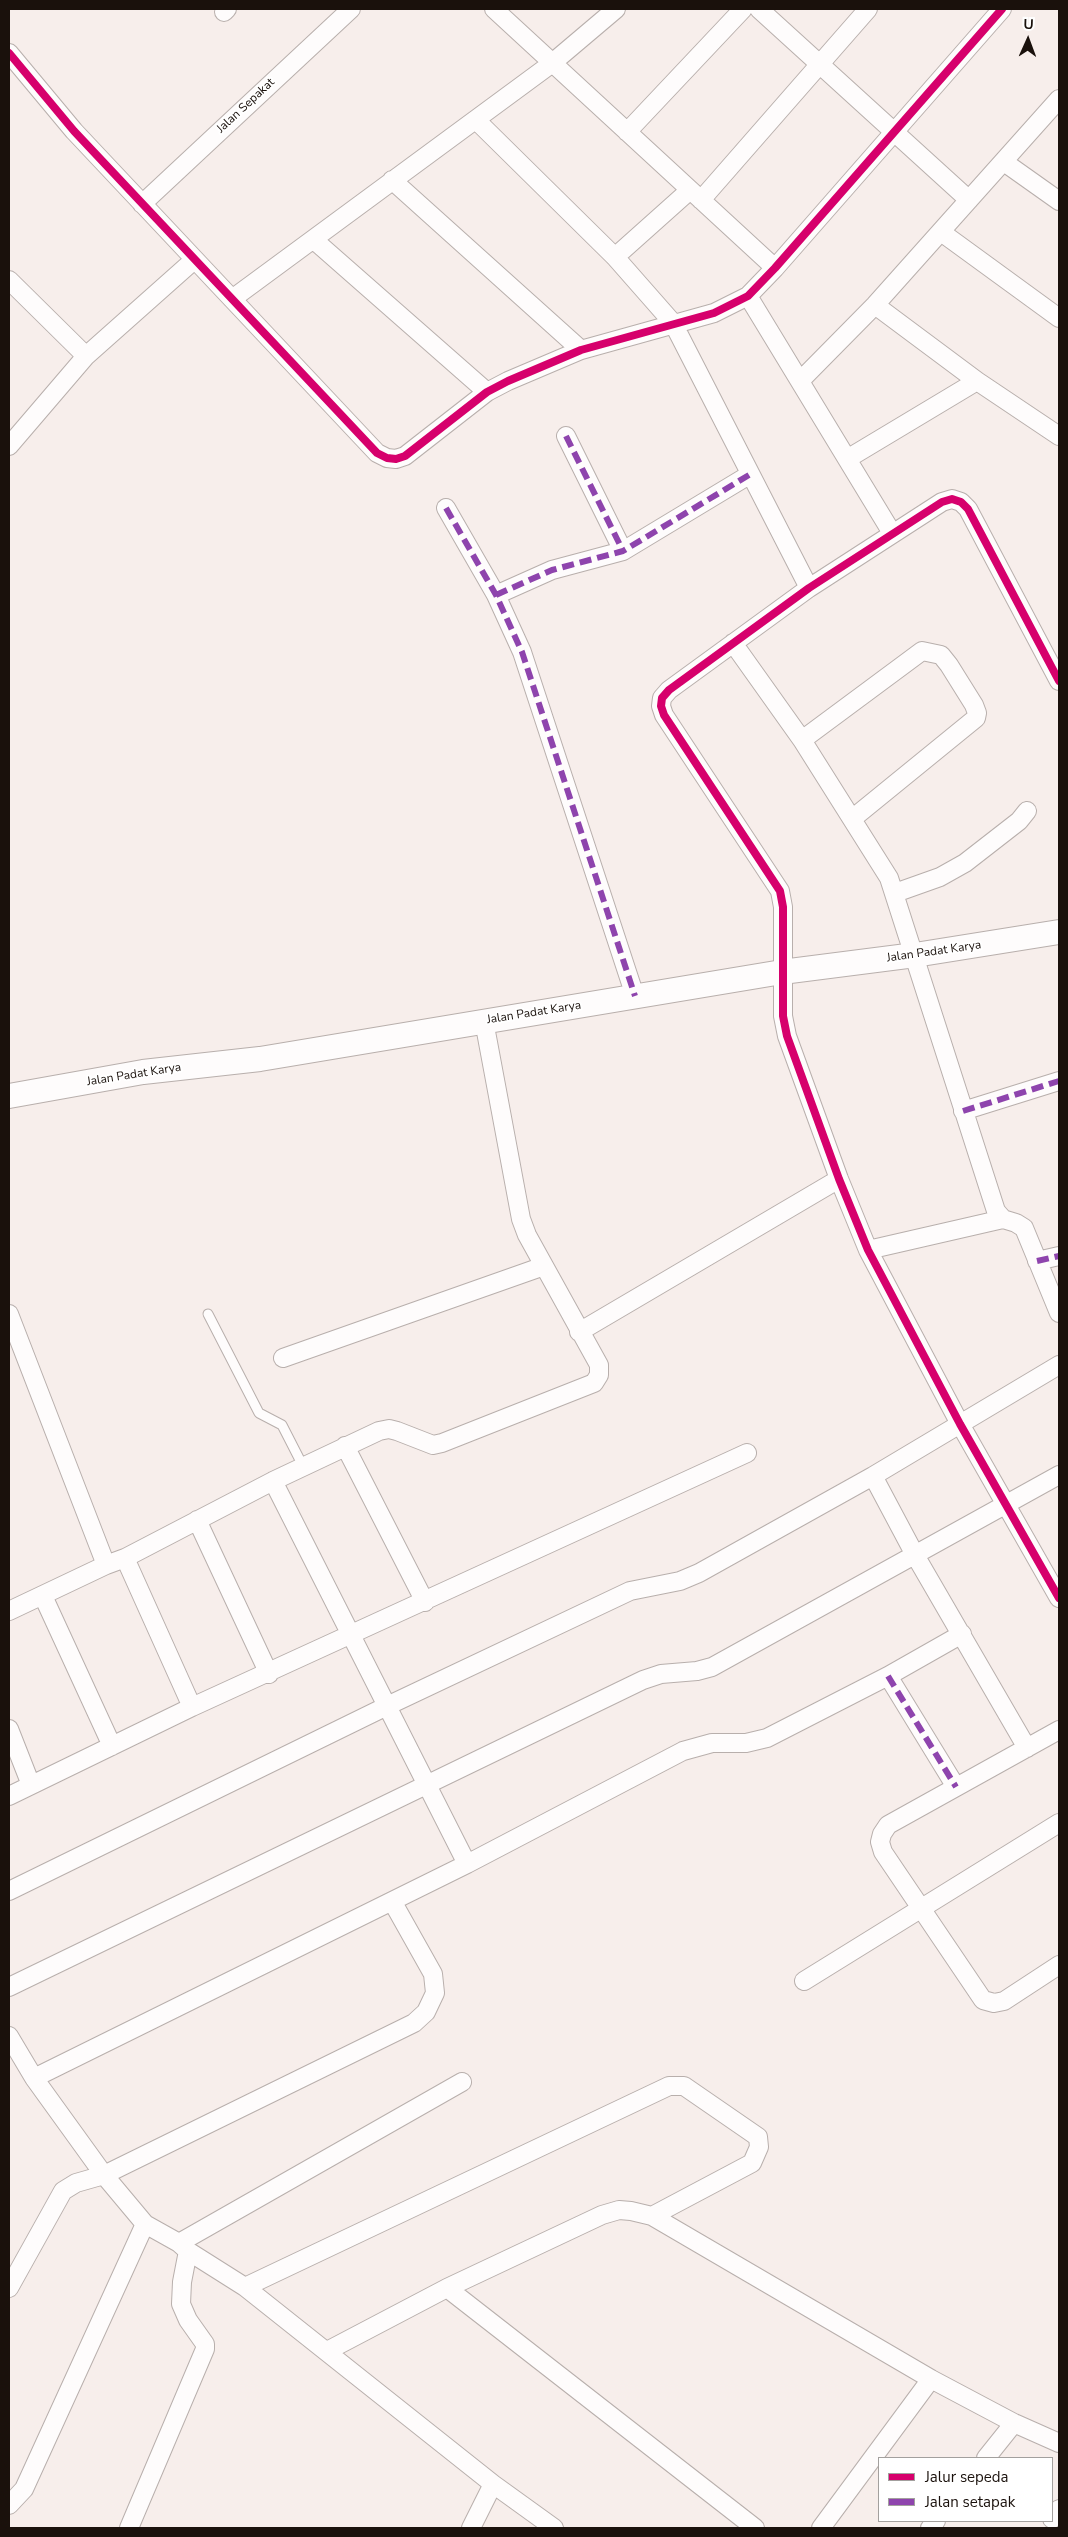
<!DOCTYPE html>
<html>
<head>
<meta charset="utf-8">
<style>
	body { margin:0 }
	#map { position:relative; width:1068px; height:2537px; overflow:hidden; background:#f7eeeb; font-family:"Nunito Sans",sans-serif }
	canvas { display:block }
	.frame { position:absolute; inset:0; border:10px solid #1a110c; pointer-events:none }
	.legend { position:absolute; left:878px; top:2457px; width:175px; height:65px; box-sizing:border-box; background:#fff; border:1px solid #a3a09e; margin:0; padding:6px 9px; list-style:none; font-size:15px; color:#1a110c }
	.legend li { display:flex; align-items:center; gap:10px; height:25px }
	.legend b { width:25px; border:1px solid #a3a09e }
	.north { position:absolute; left:1003px; top:15px; width:50px; height:50px; -webkit-text-stroke:4px #fff; paint-order:stroke; rotate:2deg; font-size:14px; font-weight:700; line-height:20px; text-align:center; color:#1a110c }
	.north::after { content:''; display:block; margin:auto; width:18px; height:22px; background:#1a110c; clip-path:polygon(50% 0,100% 100%,50% 72%,0 100%) }
</style>
</head>
<body>
<div id="map">
<canvas width="1068" height="2537"></canvas>
<div class="frame"></div>
<ul class="legend">
<li><b style="height:6px;background:#d6006c"></b>Jalur sepeda</li>
<li><b style="height:6px;background:#8e44ad"></b>Jalan setapak</li>
</ul>
<div class="north">U</div>
</div>
<script>
const ctx = document.querySelector('canvas').getContext('2d');
ctx.lineJoin = 'round';
const toPath = rows => new Path2D(rows.map(r => 'M' + r).join(''));
function trace(path, color, width, dash) { ctx.strokeStyle = color; ctx.lineWidth = width; ctx.lineCap = dash ? 'butt' : 'round'; ctx.setLineDash(dash || []); ctx.stroke(path); }
function label(font, color, halo, rows, align = 'center') {
  ctx.font = font + ' "Nunito Sans",sans-serif'; ctx.lineWidth = 4; ctx.setLineDash([]); ctx.textBaseline = 'middle'; ctx.strokeStyle = halo; ctx.fillStyle = color; for (const [text, x, y, turn = 0] of rows) {
    ctx.save(); ctx.translate(x, y); ctx.rotate((+turn || 0) * Math.PI / 180); ctx.textAlign = isNaN(turn) ? turn : align; if (halo) ctx.strokeText(text, 0, 0); ctx.fillText(text, 0, 0); ctx.restore();
  }
}
const lane = toPath([
	[208,1314,259,1413,282,1425,303,1466]
]);
const street = toPath([
	[494,9,775,268],
	[759,9,969,200],
	[224,12,227,9],
	[9,53,74,131,377,453,387,458,396,459,405,456,487,392,508,381,581,350,714,313,748,296,775,268,1002,9],
	[476,120,615,257,673,323,809,588],
	[627,132,743,9],
	[1004,162,1059,201],
	[392,180,581,350],
	[701,200,868,9],
	[142,204,351,9],
	[941,232,1059,318],
	[314,240,487,392],
	[615,257,690,190],
	[9,280,86,356,194,260],
	[748,296,892,533],
	[232,299,551,64,616,9],
	[875,305,977,381,1059,436],
	[800,381,875,305,1059,99],
	[566,436,623,551],
	[9,446,86,356],
	[847,459,977,381],
	[446,508,496,595,522,652,635,996],
	[496,595,552,570,623,551,749,475],
	[733,643,802,740,889,878,996,1211,1003,1219,1016,1223,1024,1228,1059,1313],
	[1059,681,968,509,961,502,952,499,942,502,809,588,669,690,662,698,661,706,664,715,780,891,783,907,783,1016,787,1036,839,1179,868,1250,960,1424,1059,1598],
	[802,740,922,651,941,655,949,665,974,705,977,713,976,718,852,819],
	[895,893,940,877,965,863,1019,821,1027,811],
	[963,1111,1059,1081],
	[868,1250,1003,1219],
	[1037,1261,1059,1256],
	[9,1314,106,1565],
	[579,1332,839,1179],
	[283,1358,544,1266],
	[345,1446,425,1602],
	[873,1476,915,1555,1027,1748],
	[273,1481,467,1864],
	[197,1520,269,1674],
	[125,1558,192,1707],
	[43,1596,112,1746],
	[9,1611,106,1565,125,1558,273,1481,379,1431,389,1429,397,1431,433,1445,442,1443,594,1383,599,1375,599,1365,527,1235,521,1219,484,1021],
	[888,1676,956,1787],
	[9,1729,31,1785],
	[1059,1730,888,1825,882,1834,880,1842,883,1852,983,2000,994,2003,1004,2001,1059,1965],
	[9,1796,192,1707,747,1453],
	[9,1891,387,1706,630,1591,680,1581,699,1573,873,1476,1059,1365],
	[804,1981,1059,1823],
	[9,1987,643,1680,661,1674,697,1671,712,1667,1059,1475],
	[9,2036,34,2078,104,2175,145,2224,179,2243,188,2251,245,2287,493,2484,554,2528],
	[34,2078,467,1864,683,1751,712,1743,746,1743,767,1738,888,1676,962,1634],
	[179,2243,462,2082],
	[245,2287,669,2086,684,2086,758,2137,759,2147,752,2163,652,2216],
	[9,2288,63,2191,76,2183,104,2175,414,2023,426,2012,435,1993,433,1974,392,1901],
	[447,2288,755,2528],
	[327,2351,447,2288,602,2215,619,2210,631,2211,652,2216,931,2379,1014,2423,1059,2443],
	[986,2458,1014,2423],
	[9,2505,24,2489,145,2224],
	[1052,2519,1059,2509],
	[129,2528,205,2349,205,2344,188,2320,181,2304,182,2282,188,2251],
	[471,2528,493,2484],
	[821,2528,931,2379],
	[930,2528,936,2521]
]);
const secondary = toPath([
	[9,1096,143,1072,260,1059,782,972,915,955,1059,932]
]);
const quiet = toPath([
	[566,436,623,551],
	[446,508,496,595,522,652,635,996],
	[496,595,552,570,623,551,749,475],
	[963,1111,1059,1081],
	[1037,1261,1059,1256],
	[888,1676,956,1787]
]);
const cycleway = toPath([
	[9,53,74,131,377,453,387,458,396,459,405,456,487,392,508,381,581,350,714,313,748,296,775,268,1002,9],
	[1059,681,968,509,961,502,952,499,942,502,809,588,669,690,662,698,661,706,664,715,780,891,783,907,783,1016,787,1036,839,1179,868,1250,960,1424,1059,1598]
]);
const streetNames = [
	["Jalan Sepakat",246,106,-43],
	["Jalan Padat Karya",934,952,-8],
	["Jalan Padat Karya",534,1013,-9],
	["Jalan Padat Karya",134,1075,-9]
];
trace(lane, '#b8afac', 11);
trace(street, '#b8afac', 20);
trace(secondary, '#b8afac', 26);
trace(lane, '#fefcfc', 9);
trace(street, '#fefcfc', 18);
trace(secondary, '#fefcfc', 24);
trace(quiet, '#8e44ad', 6, [12, 6]);
trace(cycleway, '#d6006c', 8);
label('12px', '#1a110c', '#fff', streetNames);
</script>
</body>
</html>
